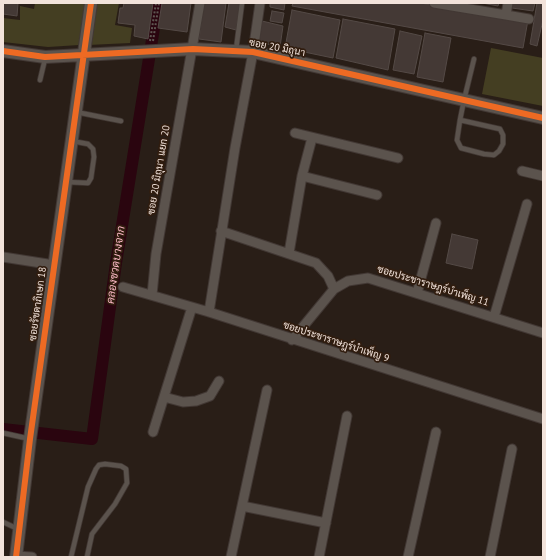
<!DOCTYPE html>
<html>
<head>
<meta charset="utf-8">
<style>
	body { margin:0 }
	#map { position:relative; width:546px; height:560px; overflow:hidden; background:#291e17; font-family:"PT Sans",sans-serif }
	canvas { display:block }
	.frame { position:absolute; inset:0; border:4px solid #f2e3db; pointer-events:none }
</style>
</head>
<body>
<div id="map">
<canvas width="546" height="560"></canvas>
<div class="frame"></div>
</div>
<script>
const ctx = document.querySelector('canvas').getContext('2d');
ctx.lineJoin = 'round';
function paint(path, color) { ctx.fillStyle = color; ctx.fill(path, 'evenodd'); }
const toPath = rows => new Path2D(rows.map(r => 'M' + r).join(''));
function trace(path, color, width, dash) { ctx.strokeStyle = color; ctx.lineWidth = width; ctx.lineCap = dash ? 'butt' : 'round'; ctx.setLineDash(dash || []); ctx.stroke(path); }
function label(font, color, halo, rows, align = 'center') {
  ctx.font = font + ' "PT Sans",Sarabun,sans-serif'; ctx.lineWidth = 3.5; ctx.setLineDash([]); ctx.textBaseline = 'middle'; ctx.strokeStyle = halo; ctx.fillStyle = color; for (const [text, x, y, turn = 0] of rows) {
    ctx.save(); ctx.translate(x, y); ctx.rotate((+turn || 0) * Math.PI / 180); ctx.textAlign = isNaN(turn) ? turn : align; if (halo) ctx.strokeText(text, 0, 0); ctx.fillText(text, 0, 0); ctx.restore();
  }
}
const green = toPath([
	[35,3,86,3,79,45,48,47,3,42,3,18,20,20,20,6,34,9],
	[95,3,119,3,115,25,132,28,130,43,88,45],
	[491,48,543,58,543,106,482,94]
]);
const canal = toPath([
	[3,429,92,439,116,263,158,3]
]);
const building = toPath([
	[3,3,18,3,17,16,3,14,3,3],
	[124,3,153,3,148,39,134,36,135,25,118,23,120,8,123,8,124,3],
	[162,3,191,3,187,32,158,28,162,3],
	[204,3,226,3,221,42,199,39,204,3],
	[229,3,240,3,236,30,225,27,229,3],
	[270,3,285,3,284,10,270,7,270,3],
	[293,3,420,3,528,20,523,48,292,6,293,3],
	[482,3,499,3,498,6,482,3],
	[513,3,535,3,533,11,512,8,513,3],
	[537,3,543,3,543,20,537,46,530,44,537,3],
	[292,10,340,20,333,58,285,48,292,10],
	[272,11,284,13,282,23,270,21,272,11],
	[343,19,395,29,388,70,336,58,343,19],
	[262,21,283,26,280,47,259,42,262,21],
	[400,31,422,36,414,74,393,70,400,31],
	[425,33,451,38,443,82,417,77,425,33],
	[452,234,478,240,472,269,446,263,452,234]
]);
const path = toPath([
	[150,41,156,3],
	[153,41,159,3]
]);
const service = toPath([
	[236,50,242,3],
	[40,80,45,59],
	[76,112,121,121],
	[460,120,500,129,503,135,503,144,499,151,494,155,484,154,461,148,457,140,460,120,464,100,474,59],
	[67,182,88,183,91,178,94,157,93,149,88,144,72,141],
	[3,433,30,439],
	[3,522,18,529],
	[71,557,88,487,96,469,99,465,105,464,121,466,126,469,127,483,115,504,92,534,87,557]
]);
const minor = toPath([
	[434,3,506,15,508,3],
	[506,15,529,19],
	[295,133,398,158],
	[522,171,543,176],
	[302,176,377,195],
	[221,231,316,263,328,276,334,289],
	[289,253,302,176,312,138],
	[3,257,54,265],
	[123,287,209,312,543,419],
	[417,293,436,223],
	[152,295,156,254,200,3],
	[209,312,235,148,253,52,260,3],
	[494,317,527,204],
	[292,340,334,289,348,281,368,278,543,333],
	[164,397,183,402,196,401,210,396,219,381],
	[153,432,192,307],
	[242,506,326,523],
	[16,556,32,557],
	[231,557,267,390],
	[319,557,347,416],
	[408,557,436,432],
	[490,557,512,449]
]);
const tertiary = toPath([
	[3,51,45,57,193,49,253,52,543,118],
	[16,557,30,439,91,3]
]);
const cycleway = toPath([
	[3,51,45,57,193,49,253,52,543,118],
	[16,557,30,439,91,3]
]);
const streetNames = [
	["ซอย 20 มิถุนา",277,48,11],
	["ซอย 20 มิถุนา แยก 20",159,170,-80],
	["ซอยประชาราษฎร์บำเพ็ญ 11",433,286,17],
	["ซอยรัชดาภิเษก 18",38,304,-82],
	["ซอยประชาราษฎร์บำเพ็ญ 9",336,342,18]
];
const waterNames = [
	["คลองชวดบางจาก",116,265,-82]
];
paint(green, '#443e22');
trace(canal, '#2a050f', 12);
paint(building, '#443935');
trace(building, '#544a46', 1);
trace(service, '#423834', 6);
trace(minor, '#423834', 11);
trace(tertiary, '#423834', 14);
trace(path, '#5f5752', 2, [2, 2]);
trace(service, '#5b534d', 4.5);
trace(minor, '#5b534d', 9);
trace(tertiary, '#5b534d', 12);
trace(cycleway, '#ed6a23', 6);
label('10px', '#f2e3db', '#311d0f', streetNames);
label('italic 11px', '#f8b6c2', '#311d0f', waterNames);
</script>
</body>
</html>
